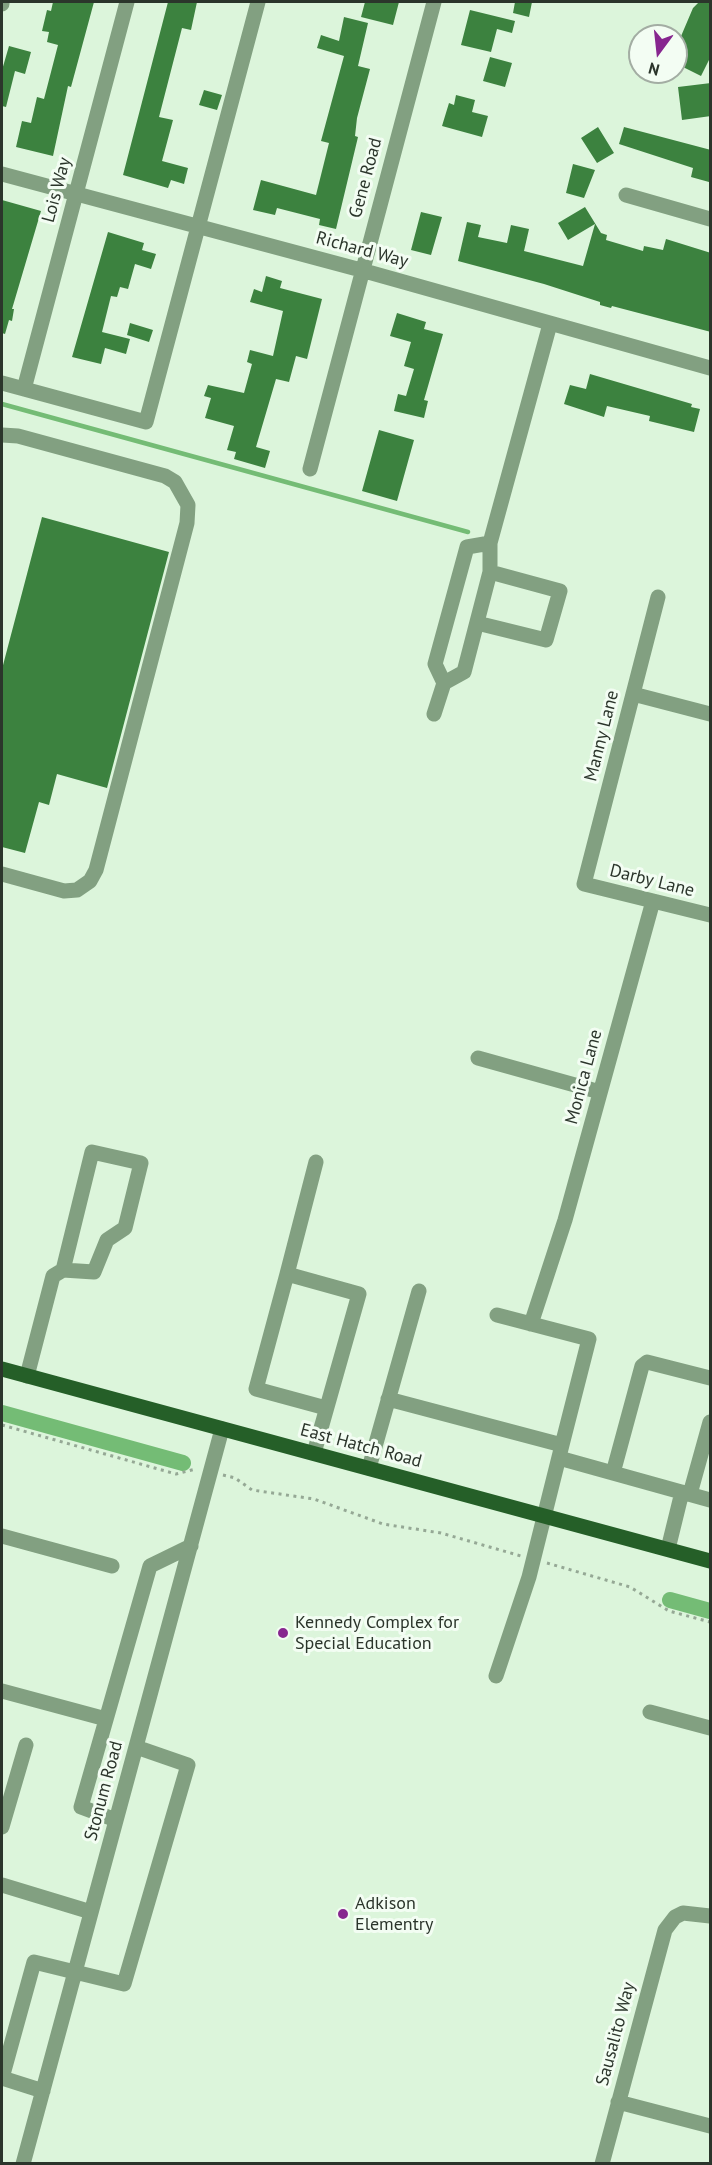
<!DOCTYPE html>
<html>
<head>
<meta charset="utf-8">
<style>
	body { margin:0 }
	#map { position:relative; width:712px; height:2165px; overflow:hidden; background:#dcf5db; font-family:"PT Sans",sans-serif }
	canvas { display:block }
	.frame { position:absolute; inset:0; border:3px solid #2b352b; pointer-events:none }
	.north { position:absolute; left:628px; top:24px; width:60px; height:60px; box-sizing:border-box; background:#f3fdf3; border:2px solid #a3ada3; border-radius:50%; rotate:195deg; font-size:16px; font-weight:700; line-height:24px; text-align:center; color:#2b352b }
	.north::after { content:''; display:block; margin:auto; width:21px; height:27px; background:#87268f; clip-path:polygon(50% 0,100% 100%,50% 72%,0 100%) }
</style>
</head>
<body>
<div id="map">
<canvas width="712" height="2165"></canvas>
<div class="frame"></div>
<div class="north">N</div>
</div>
<script>
const ctx = document.querySelector('canvas').getContext('2d');
ctx.lineJoin = 'round';
const toPath = rows => new Path2D(rows.map(r => 'M' + r).join(''));
function trace(path, color, width, dash) { ctx.strokeStyle = color; ctx.lineWidth = width; ctx.lineCap = dash ? 'butt' : 'round'; ctx.setLineDash(dash || []); ctx.stroke(path); }
function paint(path, color) { ctx.fillStyle = color; ctx.fill(path, 'evenodd'); }
function label(font, color, halo, rows, align = 'center') {
  ctx.font = font + ' "PT Sans",sans-serif'; ctx.lineWidth = 6; ctx.setLineDash([]); ctx.textBaseline = 'middle'; ctx.strokeStyle = halo; ctx.fillStyle = color; for (const [text, x, y, turn = 0] of rows) {
    ctx.save(); ctx.translate(x, y); ctx.rotate((+turn || 0) * Math.PI / 180); ctx.textAlign = isNaN(turn) ? turn : align; if (halo) ctx.strokeText(text, 0, 0); ctx.fillText(text, 0, 0); ctx.restore();
  }
}
const stream = toPath([
	[2,404,468,532]
]);
const canal = toPath([
	[2,1413,183,1463],
	[670,1600,710,1611]
]);
const building = toPath([
	[53,2,94,2,71,87,68,86,53,156,16,147,22,121,31,123,37,97,44,99,58,45,47,42,49,32,42,31,47,10,51,11],
	[168,2,197,2,191,30,182,28,159,117,173,120,162,161,188,168,184,184,171,180,168,188,123,175],
	[365,2,399,2,393,25,361,17],
	[515,2,532,2,529,17,513,13],
	[699,2,711,2,711,56,701,76,681,66,688,54,676,48,693,8],
	[470,10,515,21,512,33,497,29,491,52,461,45],
	[344,17,368,23,358,66,370,69,357,118,355,136,358,137,336,229,319,225,320,219,277,208,275,215,253,210,261,180,316,195,329,143,321,141,344,56,317,48,321,35,339,41],
	[9,46,31,52,25,74,15,71,6,107,2,106,2,70],
	[490,57,512,63,505,87,483,81],
	[711,83,711,116,682,120,678,87],
	[204,90,222,95,217,110,199,105],
	[456,95,475,100,472,112,488,116,482,137,442,126,449,103,454,105],
	[598,127,614,153,597,163,581,138],
	[624,127,711,150,709,182,691,177,693,168,619,144],
	[573,164,595,170,584,198,566,193],
	[2,200,41,211,12,309,14,309,12,321,9,320,5,334,2,333],
	[585,207,601,233,607,235,606,240,643,251,644,246,663,250,666,239,711,253,711,332,612,306,611,308,600,305,600,302,544,284,458,261,467,222,481,225,478,237,507,243,511,225,529,229,524,251,583,266,595,224,568,240,558,223],
	[421,212,442,217,431,255,411,250],
	[108,232,144,243,142,250,156,254,151,269,135,264,128,289,120,287,117,297,111,296,102,332,130,339,126,354,105,348,101,364,72,357],
	[266,276,282,281,280,288,322,299,307,359,296,356,289,382,276,379,256,447,270,451,265,468,234,459,236,452,227,450,234,426,205,418,211,398,204,396,208,385,244,393,252,364,247,362,250,350,273,356,283,311,250,302,254,289,262,292],
	[397,313,426,322,424,329,443,334,424,400,428,401,424,418,394,411,398,394,406,396,414,369,404,366,411,342,390,336],
	[130,323,153,330,149,342,127,335],
	[590,374,692,404,691,407,700,409,694,432,649,421,650,416,607,406,604,417,564,404,570,385,586,389],
	[379,430,414,440,397,501,362,491],
	[42,517,169,552,107,788,57,774,49,805,39,802,25,853,2,847,2,669]
]);
const path = toPath([
	[2,1425,176,1474,196,1469],
	[223,1475,235,1478,252,1490,314,1499,383,1524,441,1533,521,1556],
	[547,1563,630,1587,669,1611,710,1622]
]);
const minor = toPath([
	[2,4,2,2],
	[2,174,361,270,710,368],
	[626,195,710,219],
	[2,383,146,422,258,2],
	[24,389,127,2],
	[2,435,18,436,165,476,175,482,188,505,187,523,96,870,90,881,77,890,64,891,2,874],
	[310,469,434,2],
	[658,597,584,884,710,915],
	[477,623,546,640,560,591,490,572],
	[444,683,435,664,467,547,490,543],
	[633,694,710,714],
	[434,714,444,683,464,672,490,572,490,543,550,324],
	[478,1058,600,1092],
	[287,1274,256,1389,326,1408],
	[497,1315,589,1339,562,1445],
	[531,1324,565,1220,653,901],
	[27,1376,53,1276,63,1270,92,1152,141,1163,125,1228,107,1240,94,1272,63,1270],
	[388,1399,562,1445,529,1577,496,1676],
	[314,1453,359,1294,287,1274,316,1162],
	[559,1458,710,1500],
	[369,1468,419,1291],
	[613,1473,642,1366,647,1362,710,1378],
	[690,1494,710,1422],
	[2,1536,112,1566],
	[668,1549,682,1492],
	[2,1691,106,1719],
	[650,1712,710,1728],
	[116,1820,81,1807,150,1566,191,1546],
	[2,1827,26,1745],
	[2,1885,91,1912],
	[2,2078,34,1962,124,1984,188,1765,136,1747],
	[2,2078,43,2091],
	[618,2102,710,2126],
	[23,2164,222,1429],
	[602,2164,665,1930,675,1917,683,1913,710,1916]
]);
const major = toPath([
	[2,1369,710,1561]
]);
const markers = [
	[283,1633,6,"#87268f"],
	[343,1914,6,"#87268f"]
];
const streetNames = [
	["Gene Road",366,178,-75],
	["Lois Way",57,190,-75],
	["Richard Way",362,250,15],
	["Manny Lane",602,736,-76],
	["Darby Lane",652,881,14],
	["Monica Lane",584,1077,-75],
	["East Hatch Road",361,1446,15],
	["Stonum Road",104,1791,-75],
	["Sausalito Way",616,2034,-75]
];
const poiNames = [
	["Kennedy Complex for",295,1623],
	["Special Education",295,1644],
	["Adkison",355,1904],
	["Elementry",355,1925]
];
trace(stream, '#74bc75', 4.5);
trace(canal, '#74bc75', 16);
paint(building, '#3c823f');
trace(path, '#95a895', 3, [3, 4.5]);
trace(minor, '#82a081', 15);
trace(major, '#255f28', 15);
for (const [x, y, r, color] of markers) { const dot = new Path2D(); dot.arc(x, y, r, 0, 2 * Math.PI); ctx.fillStyle = color; ctx.fill(dot); trace(dot, '#f3fdf3', 2); }
label('18px', '#2b352b', '#f3fdf3', streetNames);
label('18px', '#2b352b', '#f3fdf3', poiNames, 'left');
</script>
</body>
</html>
